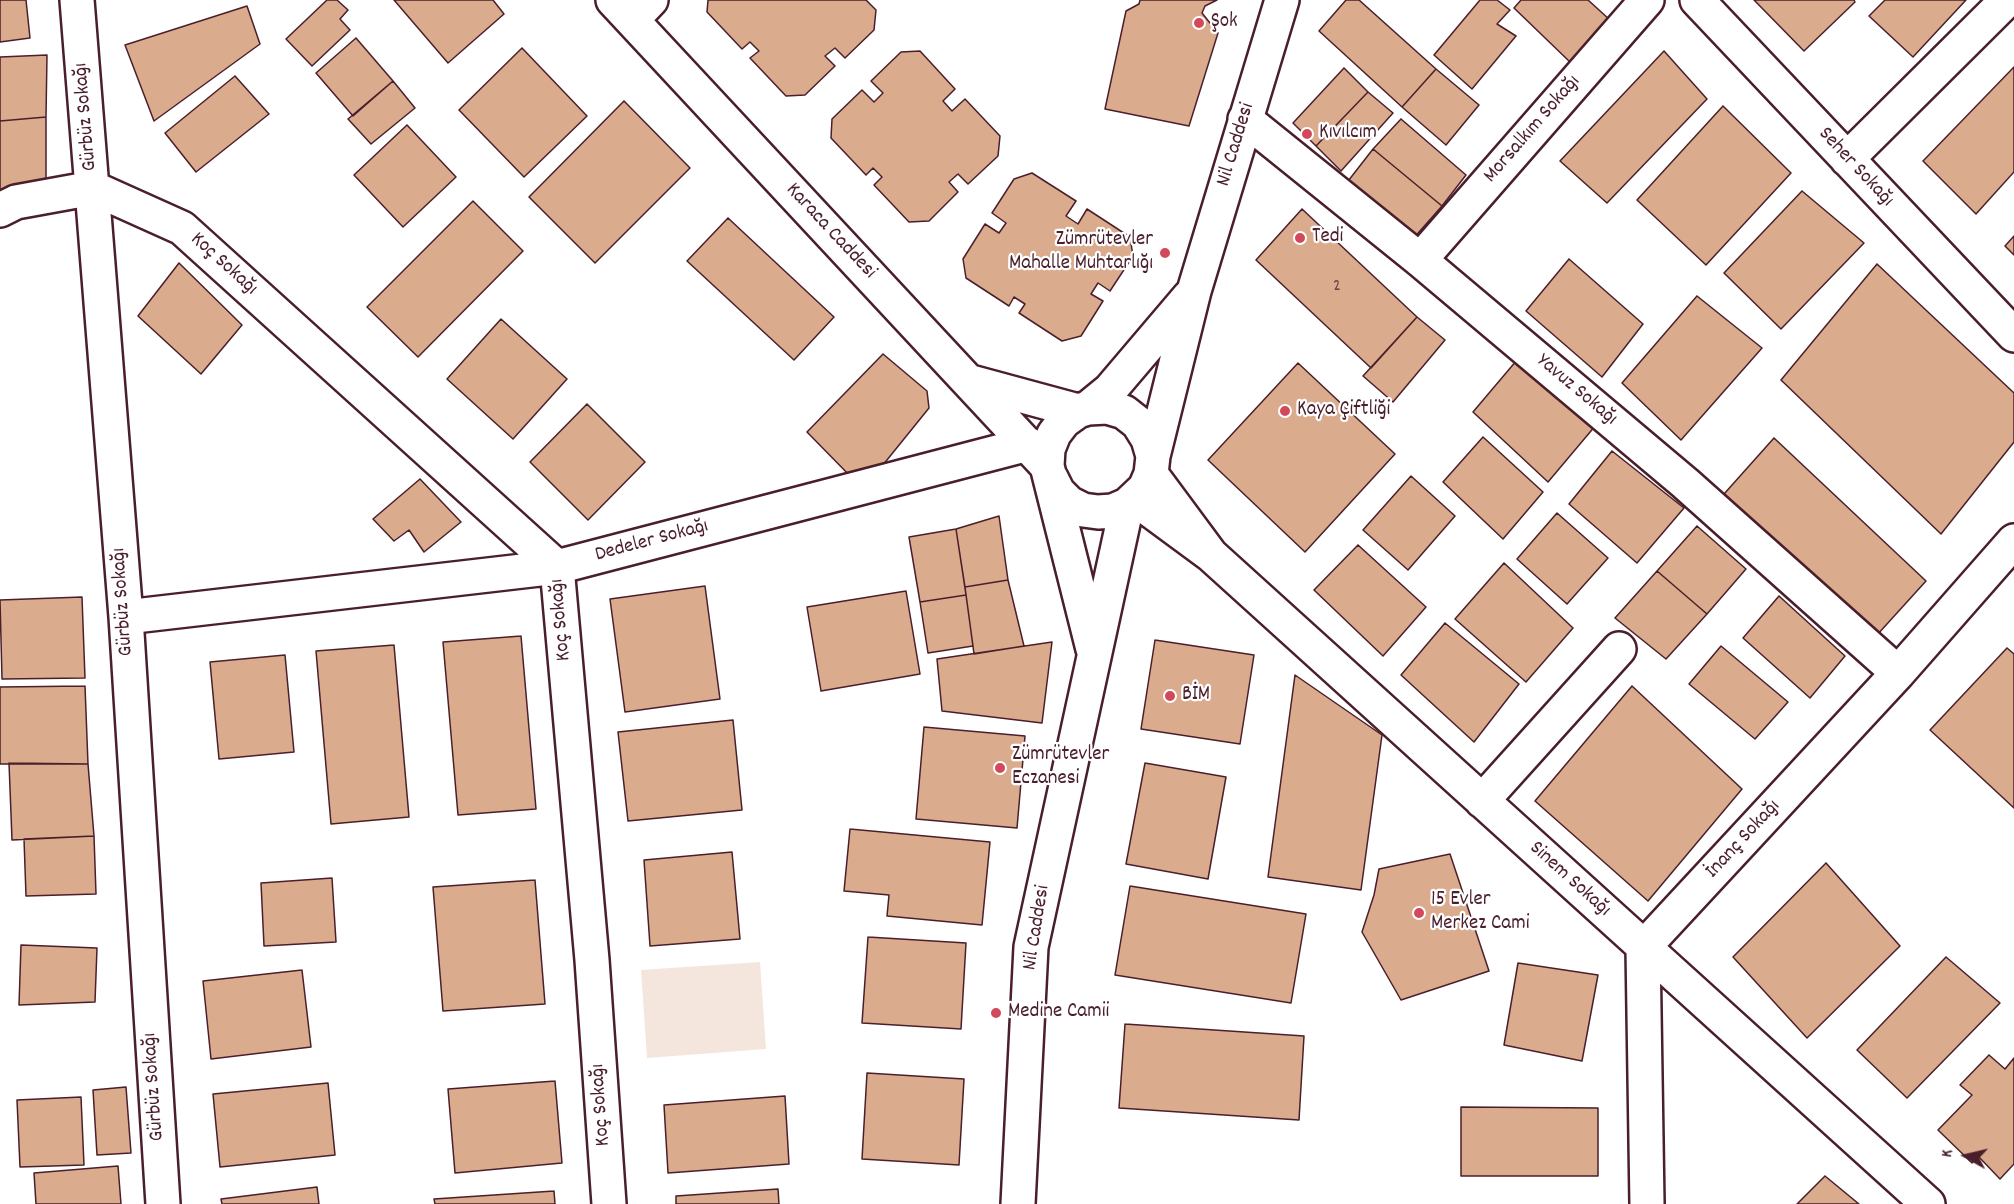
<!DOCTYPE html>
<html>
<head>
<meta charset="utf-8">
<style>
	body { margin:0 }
	#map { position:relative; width:2014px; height:1204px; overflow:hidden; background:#fff; font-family:Dekko,sans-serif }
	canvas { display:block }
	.north { position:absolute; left:1936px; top:1126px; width:60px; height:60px; -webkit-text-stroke:4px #fff; paint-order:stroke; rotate:278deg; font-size:16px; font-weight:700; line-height:24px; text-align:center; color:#4a1f2b }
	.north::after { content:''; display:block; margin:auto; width:21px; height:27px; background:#4a1f2b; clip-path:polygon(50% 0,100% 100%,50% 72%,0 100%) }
</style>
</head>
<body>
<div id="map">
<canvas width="2014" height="1204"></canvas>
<div class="north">K</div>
</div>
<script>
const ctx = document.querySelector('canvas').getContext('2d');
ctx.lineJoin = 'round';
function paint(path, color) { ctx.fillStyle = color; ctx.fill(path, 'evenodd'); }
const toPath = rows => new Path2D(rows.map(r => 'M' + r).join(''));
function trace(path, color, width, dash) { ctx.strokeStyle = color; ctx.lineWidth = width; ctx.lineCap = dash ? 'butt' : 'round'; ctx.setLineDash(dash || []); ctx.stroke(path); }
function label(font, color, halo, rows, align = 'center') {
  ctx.font = font + ' Dekko,sans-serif'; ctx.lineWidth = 4.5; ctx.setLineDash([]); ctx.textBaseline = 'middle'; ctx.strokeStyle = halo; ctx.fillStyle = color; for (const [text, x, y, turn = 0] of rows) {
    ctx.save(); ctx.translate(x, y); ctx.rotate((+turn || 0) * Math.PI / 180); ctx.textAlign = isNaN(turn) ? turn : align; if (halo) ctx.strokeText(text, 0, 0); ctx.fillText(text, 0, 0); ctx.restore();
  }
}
const built = toPath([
	[760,962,766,1049,647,1058,641,970]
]);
const building = toPath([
	[0,0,26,0,30,38,0,42,0,0],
	[327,0,337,0,348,10,340,19,350,30,312,66,286,39,327,0],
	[394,0,493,0,504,14,448,63,394,0],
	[708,0,866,0,876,10,874,30,845,58,835,48,825,56,835,66,805,95,786,96,750,58,759,51,750,42,742,49,707,12,708,0],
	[1140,0,1217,0,1205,6,1202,13,1218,33,1189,126,1105,109,1126,11,1139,4,1140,0],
	[1346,0,1359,0,1436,69,1402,107,1319,31,1346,0],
	[1480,0,1497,0,1510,10,1497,24,1516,36,1472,89,1434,55,1480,0],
	[1521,0,1588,0,1610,20,1571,63,1514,8,1521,0],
	[1754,0,1854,0,1855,2,1804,51,1754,0],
	[1885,0,1966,0,1913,57,1869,16,1885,0],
	[247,6,260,44,154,121,125,45,247,6],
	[356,38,393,81,353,116,316,73,356,38],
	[522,48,587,116,524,177,459,110,522,48],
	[920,51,955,89,943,101,952,111,965,99,1000,136,998,156,968,184,958,174,949,182,958,192,929,221,909,222,874,185,882,177,873,168,866,175,831,138,832,119,862,90,874,102,883,93,871,81,901,52,920,51],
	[1664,51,1707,99,1607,203,1560,161,1664,51],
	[47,55,46,117,0,121,0,57,47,55],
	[2014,67,2014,172,1976,214,1923,161,2014,67],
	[1344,68,1368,92,1316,146,1293,123,1344,68],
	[1436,69,1479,105,1446,145,1402,107,1436,69],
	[235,76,269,114,196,172,165,133,235,76],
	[393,81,415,108,371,144,348,119,393,81],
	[1368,92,1393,113,1341,171,1316,146,1368,92],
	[624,101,690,168,595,263,529,197,624,101],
	[1723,106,1791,173,1706,265,1637,200,1723,106],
	[46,117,46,179,0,192,0,121,46,117],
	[1401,119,1466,175,1442,206,1373,149,1401,119],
	[407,125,456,177,403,227,354,175,407,125],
	[1373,149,1442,206,1412,240,1345,185,1373,149],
	[1032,173,1076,201,1066,216,1078,224,1087,209,1130,237,1133,256,1110,291,1098,283,1091,294,1103,301,1081,336,1062,341,1019,313,1025,304,1014,297,1009,306,966,278,963,259,985,224,999,233,1006,223,992,213,1014,179,1032,173],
	[1802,191,1864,243,1781,329,1724,273,1802,191],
	[473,201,523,251,418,357,367,307,473,201],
	[1302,209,1417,317,1371,368,1256,260,1302,209],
	[728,218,834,317,794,360,687,261,728,218],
	[2014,236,2014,255,2005,246,2014,236],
	[1569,259,1643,324,1602,377,1526,311,1569,259],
	[179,263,242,325,201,374,138,316,179,263],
	[1877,264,2014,393,2014,442,1941,534,1781,380,1877,264],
	[1697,296,1762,348,1681,440,1622,383,1697,296],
	[1417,317,1445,340,1393,402,1363,376,1417,317],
	[501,319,567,379,513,439,447,379,501,319],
	[883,354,927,391,929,408,870,481,855,481,807,432,883,354],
	[1517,360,1596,425,1548,482,1473,412,1517,360],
	[1298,363,1395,454,1305,552,1208,460,1298,363],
	[587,404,645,462,588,520,530,462,587,404],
	[1483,437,1543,492,1503,539,1443,482,1483,437],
	[1774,438,1926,581,1877,635,1724,494,1774,438],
	[1612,451,1684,508,1637,563,1569,504,1612,451],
	[1411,476,1455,516,1408,570,1363,530,1411,476],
	[420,479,461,522,424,552,409,530,394,541,373,519,420,479],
	[1557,513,1608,558,1567,604,1517,559,1557,513],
	[999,516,1008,580,965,587,956,529,999,516],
	[1697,526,1746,569,1707,614,1657,571,1697,526],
	[956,529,966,595,920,602,909,537,956,529],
	[1358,545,1426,607,1383,656,1314,590,1358,545],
	[1504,563,1573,628,1526,682,1455,619,1504,563],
	[1657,571,1707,614,1666,659,1615,618,1657,571],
	[1008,580,1024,646,974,654,965,587,1008,580],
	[705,586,720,699,625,712,610,599,705,586],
	[906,591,920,674,821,691,807,607,906,591],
	[966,595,973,646,928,653,920,602,966,595],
	[1779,596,1845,656,1810,698,1743,638,1779,596],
	[82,597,85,678,2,679,0,600,82,597],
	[1445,623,1519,684,1474,742,1401,675,1445,623],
	[521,636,536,809,458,815,443,642,521,636],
	[1155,640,1254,655,1240,744,1141,729,1155,640],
	[1052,642,1042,723,942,711,937,659,1052,642],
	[394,645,409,817,331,824,316,651,394,645],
	[1721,646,1788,702,1755,739,1689,684,1721,646],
	[2007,648,2014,654,2014,808,1930,730,2007,648],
	[285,655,294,752,219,759,210,662,285,655],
	[1295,675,1382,735,1361,890,1268,877,1295,675],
	[85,686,88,764,0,764,0,687,85,686],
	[1632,686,1742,789,1648,901,1535,801,1632,686],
	[733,720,742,810,628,821,618,732,733,720],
	[924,727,1025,736,1017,828,916,819,924,727],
	[9,763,88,764,94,836,12,840,9,763],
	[1145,763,1226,777,1208,879,1126,864,1145,763],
	[850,829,990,842,982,925,887,916,889,895,844,891,850,829],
	[94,836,96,894,26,896,24,839,94,836],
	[732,852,740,939,650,946,644,860,732,852],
	[1450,854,1489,971,1401,1000,1362,932,1374,895,1379,869,1450,854],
	[1826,863,1900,946,1807,1038,1733,957,1826,863],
	[332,878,336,942,264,946,261,883,332,878],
	[535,880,545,1004,443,1011,433,887,535,880],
	[1130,886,1306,914,1291,1003,1115,975,1130,886],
	[868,937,966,943,961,1029,862,1023,868,937],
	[21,945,97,948,95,1002,19,1005,21,945],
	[1946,957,2000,1003,1907,1098,1857,1050,1946,957],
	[1518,963,1598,975,1582,1061,1504,1045,1518,963],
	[302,970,311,1047,211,1059,203,981,302,970],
	[1125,1024,1304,1036,1299,1120,1119,1108,1125,1024],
	[1989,1055,2005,1069,2014,1058,2014,1164,2000,1179,1978,1156,1972,1163,1938,1130,1972,1095,1960,1085,1989,1055],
	[867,1073,964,1079,959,1165,862,1159,867,1073],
	[555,1081,562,1163,455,1173,448,1089,555,1081],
	[328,1083,335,1155,220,1167,213,1094,328,1083],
	[126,1087,131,1153,97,1155,93,1090,126,1087],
	[785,1096,789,1164,668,1173,664,1105,785,1096],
	[81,1097,84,1165,20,1167,17,1100,81,1097],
	[1461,1107,1598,1108,1598,1176,1461,1176,1461,1107],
	[118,1166,121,1204,36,1204,34,1173,118,1166],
	[1825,1176,1859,1204,1797,1204,1825,1176],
	[317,1187,319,1204,222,1204,221,1199,317,1187],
	[778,1189,779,1204,676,1204,676,1196,778,1189],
	[554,1191,555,1204,435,1204,434,1199,554,1191]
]);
const minor = toPath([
	[77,0,126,617,163,1204],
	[613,0,1047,466],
	[1697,0,2014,335],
	[632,20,651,0],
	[1245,119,1420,260,1685,483,1898,673],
	[1847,159,2007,0],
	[0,210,16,202,93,188,182,228,557,567,592,960,609,1204],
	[1420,260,1647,0],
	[971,382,1078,411],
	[1088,408,1110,390,1189,297],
	[1153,456,1194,291,1282,0],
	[1051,478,1058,492,1069,503,1083,510,1098,512,1113,511,1127,505,1145,488,1151,474,1153,456,1148,439,1138,423,1124,412,1107,407,1088,408,1078,411,1064,421,1054,434,1048,449,1047,466,1093,649],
	[1135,499,1211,555,1151,474],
	[1211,555,1928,1204],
	[126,617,557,567,1028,444],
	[1482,801,1619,649],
	[1018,1204,1031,947,1127,505],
	[1647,1204,1643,948,1898,673,2014,541]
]);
const markers = [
	[1199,23,6,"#d1495b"],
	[1307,134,6,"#d1495b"],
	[1300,238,6,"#d1495b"],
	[1165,253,6,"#d1495b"],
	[1285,411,6,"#d1495b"],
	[1170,696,6,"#d1495b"],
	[1000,768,6,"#d1495b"],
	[1419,913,6,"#d1495b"],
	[996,1013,6,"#d1495b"]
];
const numberNames = [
	["2",1337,288]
];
const poiNames = [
	["Şok",1211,23],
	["Kıvılcım",1319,134],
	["Tedi",1312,238],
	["Zümrütevler",1153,241,"right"],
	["Mahalle Muhtarlığı",1153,265,"right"],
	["Kaya Çiftliği",1297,411],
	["BİM",1182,696],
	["Zümrütevler",1012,756],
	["Eczanesi",1012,780],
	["15 Evler",1431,901],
	["Merkez Cami",1431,925],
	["Medine Camii",1008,1013]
];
const streetNames = [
	["Gürbüz Sokağı",87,117,-95],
	["Morsalkım Sokağı",1533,130,-49],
	["Nil Caddesi",1237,145,-73],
	["Seher Sokağı",1855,168,47],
	["Karaca Caddesi",830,232,47],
	["Koç Sokağı",223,265,42],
	["Yavuz Sokağı",1576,391,40],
	["Dedeler Sokağı",652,542,-15],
	["Gürbüz Sokağı",124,602,-94],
	["Koç Sokağı",562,620,-95],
	["İnanç Sokağı",1744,840,-47],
	["Sinem Sokağı",1569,880,42],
	["Nil Caddesi",1038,928,-81],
	["Gürbüz Sokağı",155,1087,-94],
	["Koç Sokağı",602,1105,-94]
];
paint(built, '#f4e6dc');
paint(building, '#daab8c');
trace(building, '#4a1f2b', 1.5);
trace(minor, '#4a1f2b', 38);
trace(minor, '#fff', 33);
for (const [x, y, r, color] of markers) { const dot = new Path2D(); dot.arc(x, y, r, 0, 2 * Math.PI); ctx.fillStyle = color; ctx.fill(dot); trace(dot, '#fff', 2); }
label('18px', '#6e4243', null, numberNames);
label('21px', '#4a1f2b', '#fff', poiNames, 'left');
label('21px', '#4a1f2b', '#fff', streetNames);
</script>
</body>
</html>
